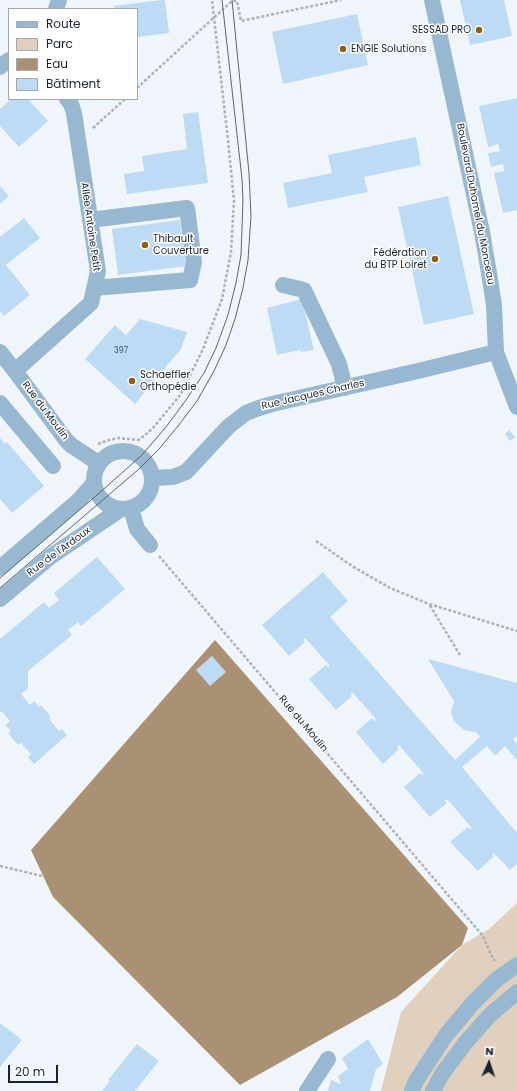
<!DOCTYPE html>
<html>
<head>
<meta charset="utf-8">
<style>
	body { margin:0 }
	#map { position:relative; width:517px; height:1091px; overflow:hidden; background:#eff5fa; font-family:Poppins,sans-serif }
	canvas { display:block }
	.legend { position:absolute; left:8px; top:8px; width:130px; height:92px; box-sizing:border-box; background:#fff; border:1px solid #a3a7ab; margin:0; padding:5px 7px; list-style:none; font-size:12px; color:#18232d }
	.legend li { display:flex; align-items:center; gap:8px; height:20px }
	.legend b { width:20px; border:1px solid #a3a7ab }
	.north { position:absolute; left:469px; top:1043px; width:40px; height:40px; -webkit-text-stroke:3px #fff; paint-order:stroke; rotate:3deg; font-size:11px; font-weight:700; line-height:16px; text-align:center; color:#18232d }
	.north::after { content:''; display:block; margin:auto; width:14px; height:18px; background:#18232d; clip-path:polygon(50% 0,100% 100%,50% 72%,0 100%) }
	.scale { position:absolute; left:8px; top:1065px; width:50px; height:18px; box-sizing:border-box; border:2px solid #18232d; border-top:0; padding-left:5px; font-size:12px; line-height:14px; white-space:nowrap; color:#18232d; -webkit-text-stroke:3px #fff; paint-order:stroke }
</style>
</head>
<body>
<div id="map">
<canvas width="517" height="1091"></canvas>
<ul class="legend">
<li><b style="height:5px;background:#98b7d1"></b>Route</li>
<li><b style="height:11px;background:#e1d0bd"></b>Parc</li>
<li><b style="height:11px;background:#aa9174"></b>Eau</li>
<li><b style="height:11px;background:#bddbf5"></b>Bâtiment</li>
</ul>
<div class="north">N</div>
<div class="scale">20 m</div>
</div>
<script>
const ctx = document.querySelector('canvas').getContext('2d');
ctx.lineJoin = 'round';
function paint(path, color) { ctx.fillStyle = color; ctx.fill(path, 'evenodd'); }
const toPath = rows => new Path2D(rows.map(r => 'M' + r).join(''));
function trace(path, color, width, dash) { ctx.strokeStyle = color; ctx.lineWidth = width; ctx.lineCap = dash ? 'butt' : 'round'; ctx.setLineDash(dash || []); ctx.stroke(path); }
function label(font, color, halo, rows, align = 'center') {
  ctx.font = font + ' Poppins,sans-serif'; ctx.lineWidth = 3; ctx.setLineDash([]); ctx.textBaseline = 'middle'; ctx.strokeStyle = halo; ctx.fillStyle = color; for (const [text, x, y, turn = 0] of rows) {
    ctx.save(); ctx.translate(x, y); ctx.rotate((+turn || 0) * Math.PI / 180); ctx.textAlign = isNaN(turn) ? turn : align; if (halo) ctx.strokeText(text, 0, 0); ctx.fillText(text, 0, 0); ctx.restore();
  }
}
const green = toPath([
	[517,903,517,1091,381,1091,401,1012,462,945,489,929]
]);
const water = toPath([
	[215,640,468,928,462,945,397,997,240,1085,53,897,31,850]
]);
const building = toPath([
	[161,0,165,0,169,33,137,37,137,9,115,9,114,6],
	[460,0,504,0,512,36,470,45],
	[357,14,368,65,283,84,272,32],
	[517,98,517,210,503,213,494,173,504,171,503,164,491,167,488,153,500,151,498,144,488,147,479,106],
	[11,99,28,99,48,121,19,147,0,126,0,109],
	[198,112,208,183,127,194,124,174,144,171,142,156,187,149,183,114],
	[416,137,421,165,364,177,368,192,288,208,283,183,332,173,328,155],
	[0,186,9,196,0,204],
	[448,196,474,314,424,325,398,207],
	[24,218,40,238,6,265,30,295,4,316,0,311,0,237],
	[180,220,186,266,118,275,112,229],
	[302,299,314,350,301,352,300,350,277,355,267,308],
	[140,319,187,332,181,349,135,404,85,359,115,325,126,335],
	[509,430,515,437,510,441,505,434],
	[0,438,5,444,7,442,44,486,12,513,0,499],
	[97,557,125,589,81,626,78,622,68,630,72,635,28,671,28,689,21,694,30,705,34,701,39,707,41,705,51,717,49,719,59,731,62,729,67,735,34,764,28,757,31,754,21,743,18,745,8,733,11,731,5,725,10,721,1,711,0,712,0,639,44,602,49,608,59,600,54,593],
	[323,572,348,601,330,617,455,760,480,737,476,732,473,732,464,730,454,721,451,712,454,701,428,659,517,683,517,736,513,739,517,744,517,760,505,746,495,756,487,746,462,767,517,833,517,864,510,870,494,853,492,855,494,856,478,871,450,842,468,827,470,829,472,828,447,799,445,801,447,803,430,817,404,787,420,773,422,775,424,774,399,745,397,747,399,749,383,764,356,732,372,718,374,721,376,719,352,692,351,694,352,696,336,710,309,679,326,665,328,667,330,666,305,638,303,640,305,642,289,656,262,625],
	[212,656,226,672,210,686,196,670],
	[0,1023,22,1040,0,1067],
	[368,1039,383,1064,376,1069,370,1091,328,1091,331,1080,341,1084,338,1076,348,1069,342,1058],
	[137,1044,159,1061,135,1091,102,1091,110,1081,108,1080]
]);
const path = toPath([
	[137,88,232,1,237,1,241,21,341,0],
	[93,128,125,99],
	[98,444,109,440,119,438,138,440,144,436,153,428,181,394,203,349,222,299,231,252,234,201,228,140,212,0],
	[316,541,352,566,390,588,429,604],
	[159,556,483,936,491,955,495,961],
	[460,655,429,604,517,631],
	[0,866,42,876]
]);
const minor = toPath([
	[432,0,482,232,489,273,494,305,496,352,517,407],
	[56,9,59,0],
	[0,67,9,60],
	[90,220,187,208,194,262,190,280,94,288],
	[283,285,304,290,339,364,345,388],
	[0,352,15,371,66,440,71,445,98,463],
	[15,371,91,303,98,271,74,113,71,104,67,99],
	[0,403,53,466],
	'94 480a29 29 0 1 1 58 0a29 29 0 1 1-58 0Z',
	[152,478,173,477,186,472,229,426,246,413,259,408,272,404,418,371,496,352],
	[131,508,137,529,150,545],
	[0,568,79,500,93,484],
	[0,599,50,557,121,509],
	[307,1091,328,1059],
	[412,1091,416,1081,446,1035,472,1004,497,979,517,965],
	[433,1091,442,1074,466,1042,490,1015,517,992]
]);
const tram = toPath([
	[0,578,97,495,141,456,166,427,186,400,204,373,216,348,228,315,236,283,241,255,243,200,242,179,222,0],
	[0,588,139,469,159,449,178,426,197,401,214,371,226,345,235,319,243,288,248,260,251,216,249,173,232,0]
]);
const markers = [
	[479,30,4,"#91600f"],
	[343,49,4,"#91600f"],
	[145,245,4,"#91600f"],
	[435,259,4,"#91600f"],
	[132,381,4,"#91600f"]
];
const numberNames = [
	["397",121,351]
];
const poiNames = [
	["SESSAD PRO",471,30,"right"],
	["ENGIE Solutions",351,49],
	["Thibault",153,239],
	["Couverture",153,251],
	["Fédération",427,253,"right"],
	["du BTP Loiret",427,265,"right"],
	["Schaeffler",140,375],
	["Orthopédie",140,387]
];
const streetNames = [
	["Boulevard Duhamel du Monceau",475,204,79],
	["Allée Antoine Petit",90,227,82],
	["Rue Jacques Charles",313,395,-13],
	["Rue du Moulin",45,411,53],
	["Rue de l'Ardoux",59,552,-36],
	["Rue du Moulin",303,724,50]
];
paint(green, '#e1d0bd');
paint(water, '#aa9174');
paint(building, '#bddbf5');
trace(path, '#abb2b9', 2.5, [3, 2]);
trace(minor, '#98b7d1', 16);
trace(tram, '#5b646d', 1);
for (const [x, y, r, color] of markers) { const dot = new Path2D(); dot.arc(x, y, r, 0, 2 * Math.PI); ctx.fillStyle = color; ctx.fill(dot); trace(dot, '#fff', 1.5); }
label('8px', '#41515f', null, numberNames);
label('10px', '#18232d', '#fff', poiNames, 'left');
label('10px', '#18232d', '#fff', streetNames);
</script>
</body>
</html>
